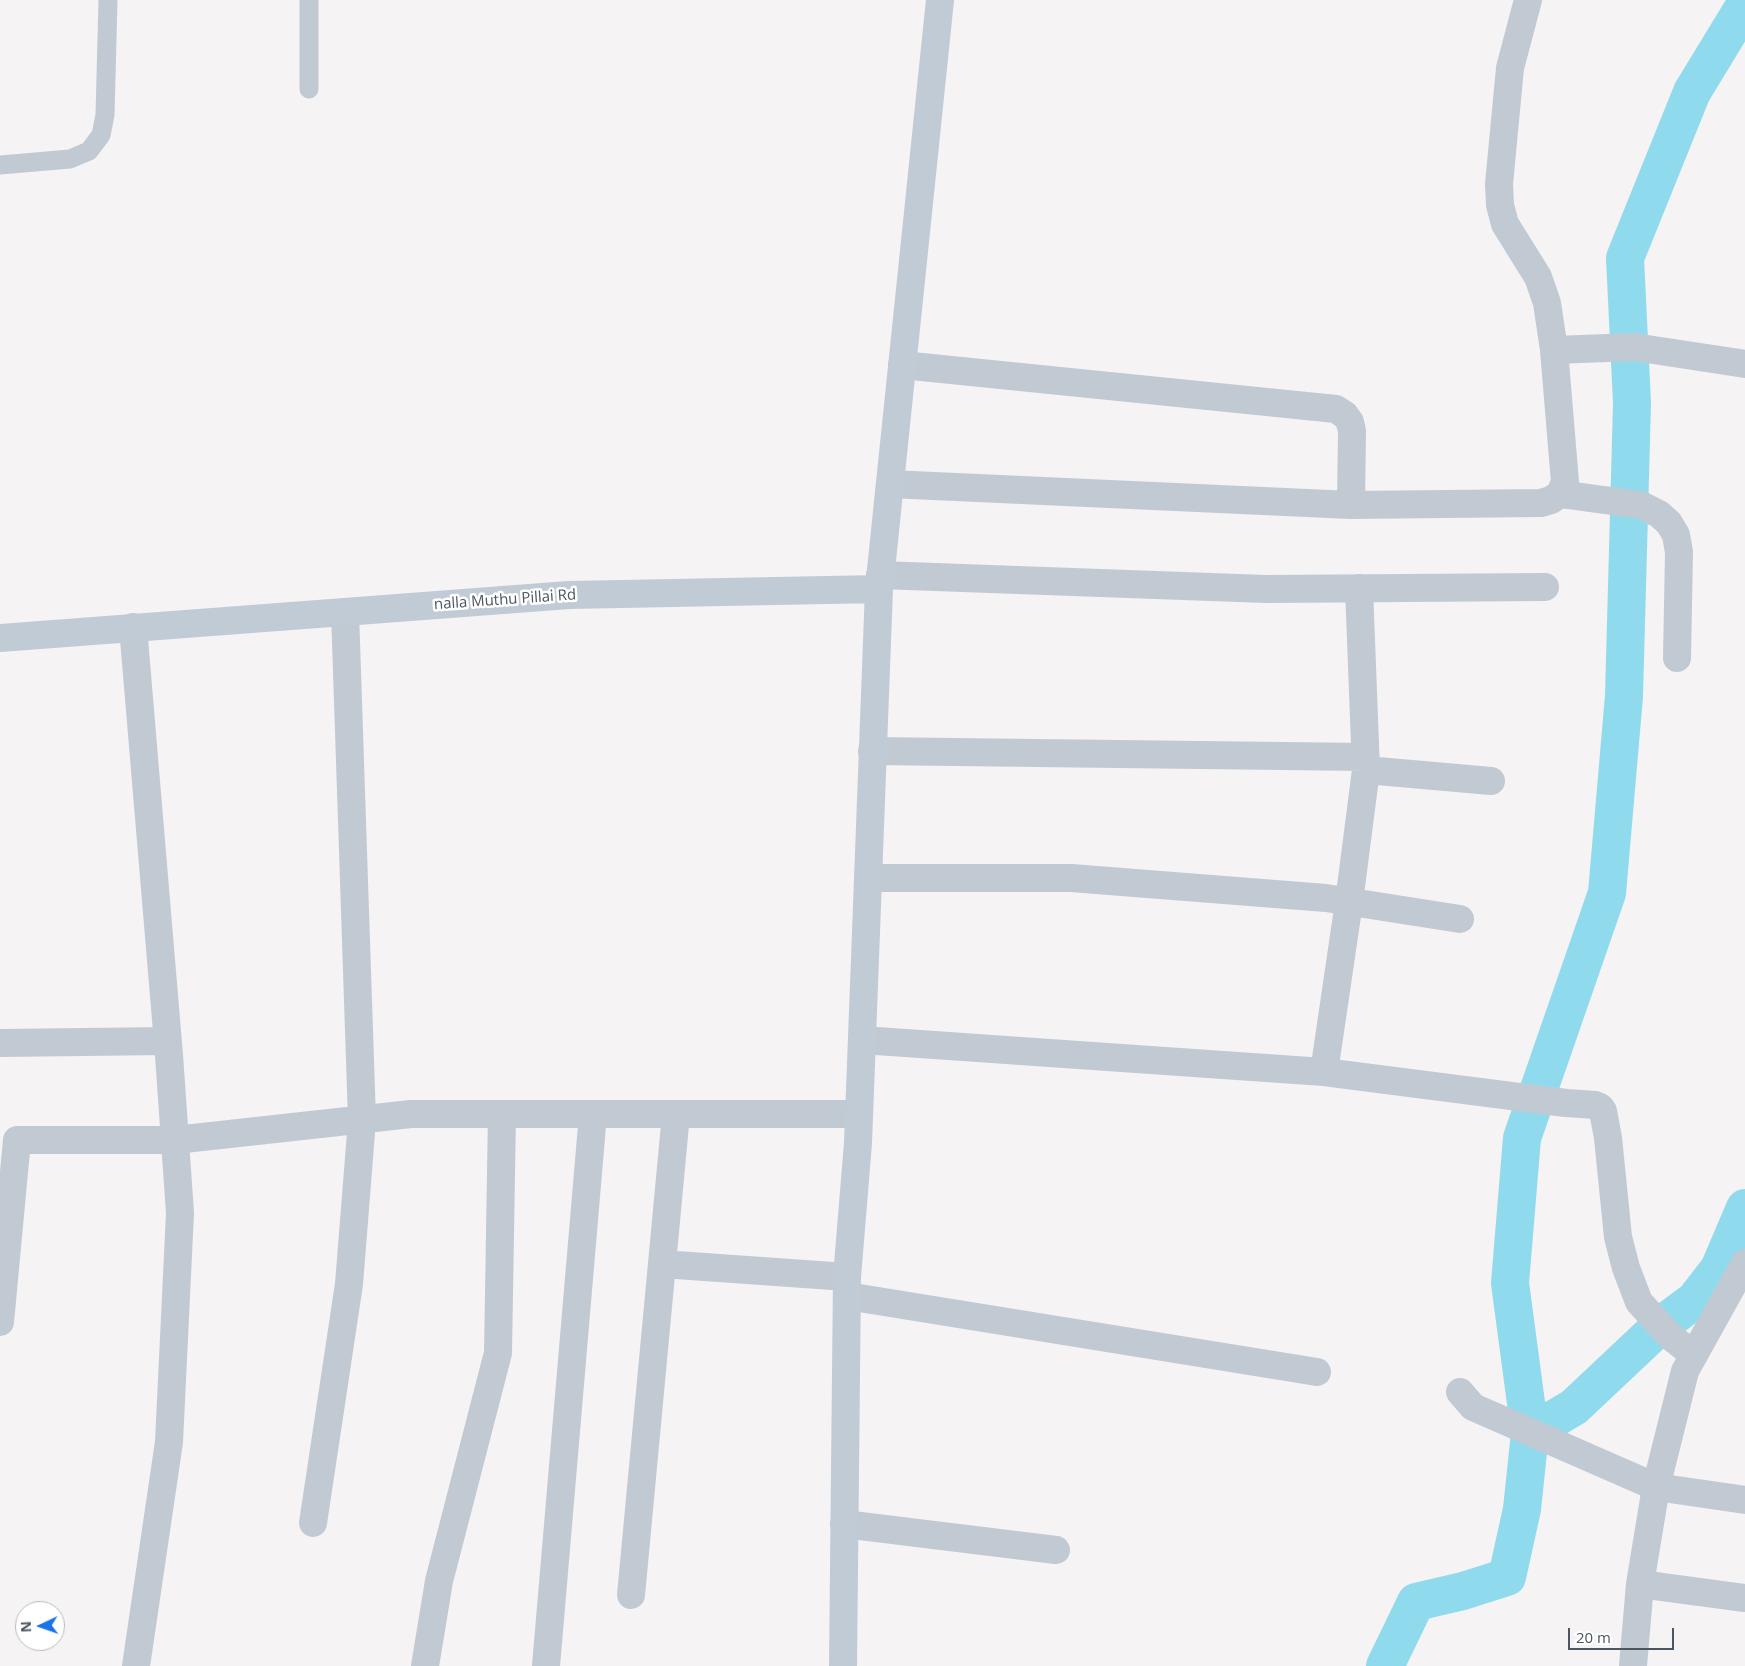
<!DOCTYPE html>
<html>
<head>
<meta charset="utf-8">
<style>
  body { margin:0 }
  #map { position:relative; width:1745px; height:1666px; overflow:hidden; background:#f5f3f3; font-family:"Open Sans",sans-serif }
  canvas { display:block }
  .north { position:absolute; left:15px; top:1601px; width:50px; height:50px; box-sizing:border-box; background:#fff; border:1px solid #b7bbc0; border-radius:50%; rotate:267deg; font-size:14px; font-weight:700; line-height:20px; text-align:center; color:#4a5661 }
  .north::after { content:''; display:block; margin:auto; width:18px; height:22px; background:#1a73e8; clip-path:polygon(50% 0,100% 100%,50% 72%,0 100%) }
  .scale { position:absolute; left:1568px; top:1628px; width:106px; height:22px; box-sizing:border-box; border:2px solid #4a5661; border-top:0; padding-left:6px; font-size:15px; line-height:18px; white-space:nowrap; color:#4a5661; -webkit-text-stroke:4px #fff; paint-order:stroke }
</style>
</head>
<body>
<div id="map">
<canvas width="1745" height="1666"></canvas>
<div class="north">N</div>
<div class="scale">20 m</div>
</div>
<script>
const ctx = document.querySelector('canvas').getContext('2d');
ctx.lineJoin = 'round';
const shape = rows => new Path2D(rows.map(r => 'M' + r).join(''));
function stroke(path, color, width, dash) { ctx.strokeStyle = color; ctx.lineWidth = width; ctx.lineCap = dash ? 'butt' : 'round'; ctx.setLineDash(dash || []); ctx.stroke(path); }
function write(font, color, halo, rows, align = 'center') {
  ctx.font = font + ' "Open Sans",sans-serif'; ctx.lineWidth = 5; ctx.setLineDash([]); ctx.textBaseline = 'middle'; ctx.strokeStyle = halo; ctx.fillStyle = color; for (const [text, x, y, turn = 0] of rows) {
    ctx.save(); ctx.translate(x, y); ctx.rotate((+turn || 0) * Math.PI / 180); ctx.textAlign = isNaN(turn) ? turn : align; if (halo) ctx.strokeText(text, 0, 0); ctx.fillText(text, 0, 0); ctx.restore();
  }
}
stroke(shape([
  [1530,1433,1510,1283,1522,1138,1607,893,1624,696,1632,403,1625,258,1692,92,1745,5],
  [1385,1666,1416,1602,1463,1591,1507,1577,1522,1509,1530,1433,1574,1407,1660,1326,1695,1300,1719,1269,1745,1208]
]), '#90daee', 38);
stroke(shape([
  [309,0,309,89],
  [0,165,70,159,89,151,101,135,105,115,108,0]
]), '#c1cad2', 19);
stroke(shape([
  [1554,350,1634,347,1745,364],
  [902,365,1336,409,1345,415,1350,422,1352,431,1351,505],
  [890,484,1351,505,1541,503,1551,500,1560,494,1565,482,1554,350,1547,303,1538,277,1505,224,1500,205,1499,184,1510,68,1528,0],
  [1560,494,1641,505,1659,514,1669,523,1676,535,1679,552,1677,658],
  [880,575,1266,589,1545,587],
  [133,627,169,1055,180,1213,169,1442,136,1666],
  [872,751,1365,757],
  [1366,770,1491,781],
  [868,878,1071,878,1326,898,1460,919],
  [862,1040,1324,1072,1349,902,1366,770,1359,588],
  [0,1043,167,1041],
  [1324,1072,1566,1103,1595,1105,1600,1107,1603,1111,1608,1138,1618,1237,1626,1268,1639,1302,1671,1337,1694,1355],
  [662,1264,847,1277],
  [847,1296,1317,1372],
  [0,1322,17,1140,175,1140,411,1114,859,1114],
  [1460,1392,1473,1407,1656,1487,1685,1371,1745,1263],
  [313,1523,349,1284,362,1120,345,612],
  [844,1524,1056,1550],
  [1640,1584,1745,1598],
  [631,1595,676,1114],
  [425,1666,439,1581,498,1353,502,1114],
  [546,1666,593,1114],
  [1633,1666,1640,1584,1656,1487,1745,1500]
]), '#c1cad2', 28);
stroke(shape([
  [0,638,569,595,879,589],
  [843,1666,847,1277,858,1143,879,589,940,0]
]), '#c1cbd6', 28);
write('15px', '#4a5661', '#fff', [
  ["nalla Muthu Pillai Rd",505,600,-4]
]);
</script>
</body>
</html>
